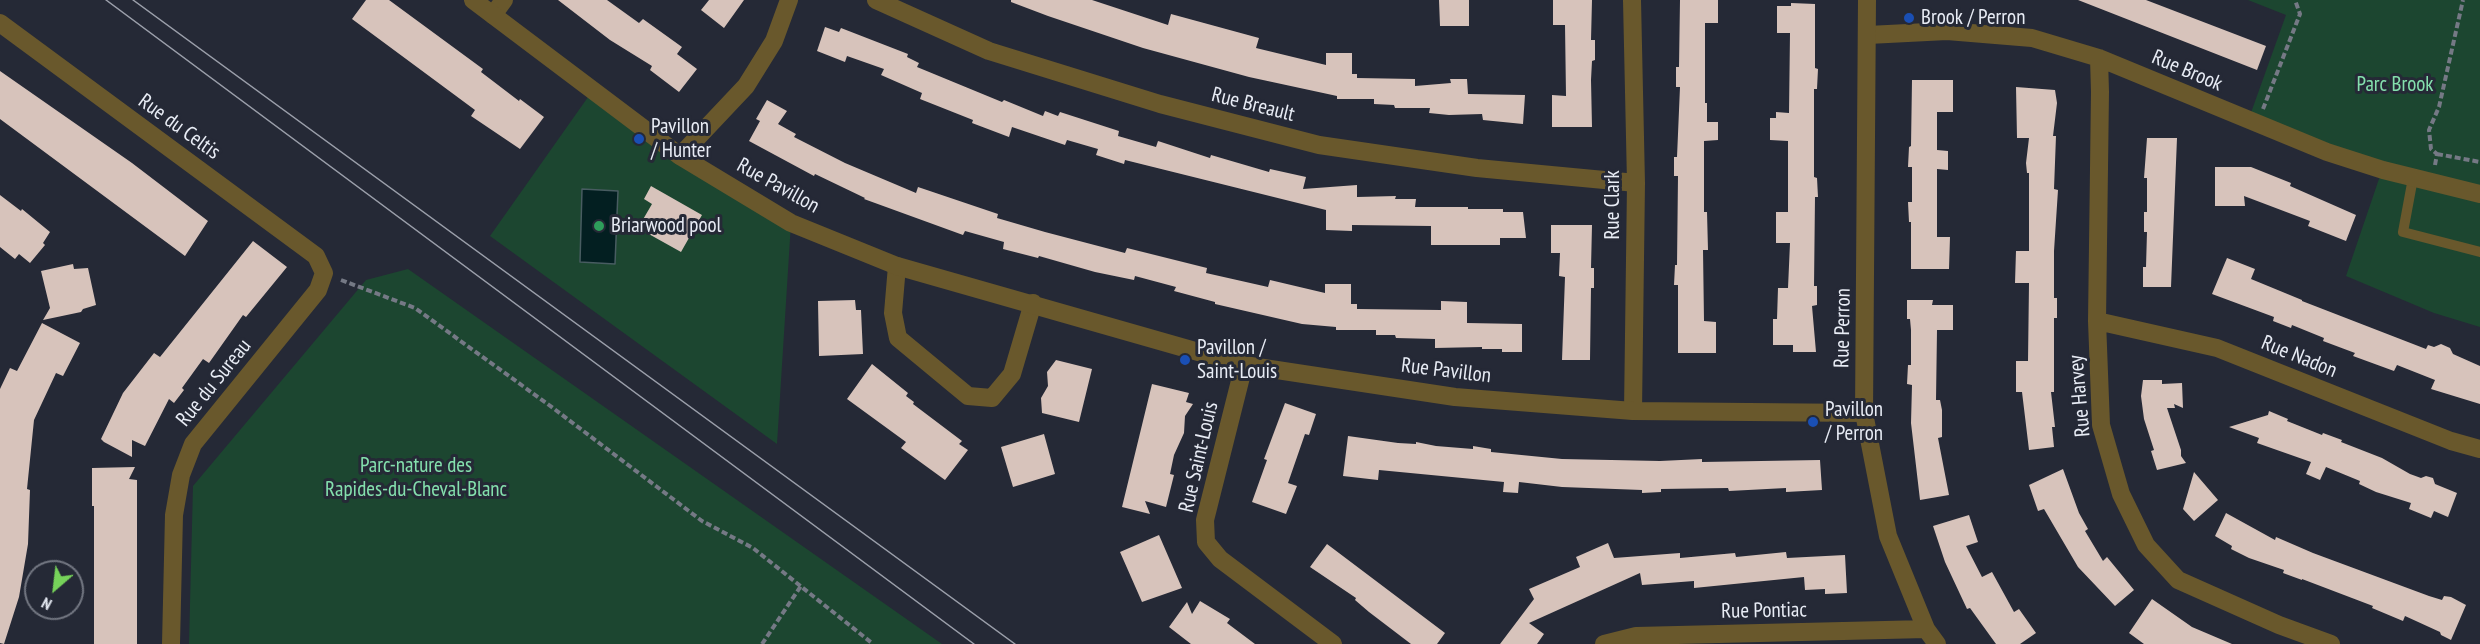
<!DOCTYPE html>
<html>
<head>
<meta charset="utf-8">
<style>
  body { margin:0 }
  #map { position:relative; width:2480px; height:644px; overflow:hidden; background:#252936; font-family:"PT Sans Narrow",sans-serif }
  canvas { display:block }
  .north { position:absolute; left:24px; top:560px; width:60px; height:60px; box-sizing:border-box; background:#252936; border:2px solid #737782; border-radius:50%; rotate:208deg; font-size:16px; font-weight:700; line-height:24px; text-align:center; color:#e8ecf5 }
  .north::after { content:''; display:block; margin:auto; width:21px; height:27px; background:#76d25a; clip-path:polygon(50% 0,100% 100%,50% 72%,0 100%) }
</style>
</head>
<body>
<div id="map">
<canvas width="2480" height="644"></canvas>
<div class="north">N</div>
</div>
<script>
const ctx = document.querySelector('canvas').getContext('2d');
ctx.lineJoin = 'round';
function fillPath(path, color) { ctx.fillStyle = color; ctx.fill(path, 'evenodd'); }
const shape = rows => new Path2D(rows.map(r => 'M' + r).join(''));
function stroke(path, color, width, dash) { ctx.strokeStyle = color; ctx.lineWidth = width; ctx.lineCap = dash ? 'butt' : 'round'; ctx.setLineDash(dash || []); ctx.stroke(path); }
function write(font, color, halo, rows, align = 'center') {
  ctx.font = font + ' "PT Sans Narrow",sans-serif'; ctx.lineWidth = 6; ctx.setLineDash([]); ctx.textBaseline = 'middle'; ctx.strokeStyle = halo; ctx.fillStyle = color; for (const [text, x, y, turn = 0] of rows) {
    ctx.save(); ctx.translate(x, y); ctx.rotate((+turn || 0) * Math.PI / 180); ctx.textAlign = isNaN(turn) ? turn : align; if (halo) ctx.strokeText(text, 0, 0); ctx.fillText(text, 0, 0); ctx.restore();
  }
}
fillPath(shape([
  [2248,0,2480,0,2480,327,2434,313,2346,276,2382,170,2248,121,2286,15],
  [593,90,791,223,777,444,490,236],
  [408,269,942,644,189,644,193,486,366,280]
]), '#1c4630');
const water = shape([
  [582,189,618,191,615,264,580,262,582,189]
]);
fillPath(water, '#031f21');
stroke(water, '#485c61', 1.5);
fillPath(shape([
  [366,0,389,0,483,69,481,72,519,101,520,99,544,117,520,149,471,116,475,110,352,19],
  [558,0,607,0,639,23,643,19,682,47,677,54,697,69,679,92,650,70,652,66,610,40],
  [709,0,744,0,724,28,701,10],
  [1011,0,1092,0,1168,25,1171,14,1259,38,1256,48,1326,65,1326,53,1352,53,1352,74,1357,74,1357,78,1415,79,1415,86,1451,83,1450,79,1467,79,1468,94,1525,95,1523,124,1483,120,1482,114,1449,115,1429,113,1430,108,1395,108,1394,105,1374,104,1374,99,1337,99,1337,96,1249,77,1143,48,1048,16,1011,2],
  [1439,0,1469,0,1469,26,1440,26],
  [1553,0,1592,0,1591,40,1595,40,1595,60,1592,61,1591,80,1592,127,1552,127,1552,95,1566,96,1565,25,1553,25],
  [1680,0,1718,0,1718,23,1705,23,1705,103,1707,103,1707,122,1718,122,1718,140,1704,141,1704,212,1707,212,1708,250,1703,250,1704,321,1716,322,1716,353,1678,353,1678,285,1674,285,1675,265,1677,265,1678,176,1674,176,1674,157,1677,157,1680,87,1676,87,1676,67,1679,67],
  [2078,0,2146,0,2266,46,2257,70],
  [1791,3,1815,4,1815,68,1818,69,1817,89,1814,89,1814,177,1817,178,1818,197,1815,197,1814,286,1817,286,1817,305,1812,306,1816,352,1793,352,1793,345,1773,345,1773,319,1777,319,1778,288,1788,288,1790,243,1776,243,1776,212,1788,212,1788,141,1770,140,1770,118,1776,118,1776,112,1789,113,1790,33,1777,33,1777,6,1791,6],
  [825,27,839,32,841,28,908,54,907,57,919,63,917,67,1002,102,1004,100,1043,116,1045,111,1058,116,1060,112,1119,131,1118,136,1156,147,1158,141,1210,158,1211,155,1269,172,1270,169,1306,177,1303,189,1357,185,1357,197,1396,196,1395,199,1416,199,1415,207,1468,207,1468,209,1503,209,1503,212,1523,212,1526,238,1500,238,1500,245,1431,245,1431,226,1352,225,1352,231,1326,230,1326,210,1125,160,1124,164,1096,155,1098,149,1067,140,1065,145,1012,127,1009,137,972,123,973,120,920,99,922,93,881,75,884,69,847,56,845,62,817,51],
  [0,71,132,163,208,221,185,256,0,119],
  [1912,80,1953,80,1953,112,1937,112,1937,150,1948,151,1948,170,1937,169,1937,237,1950,237,1949,269,1911,269,1911,222,1909,222,1908,202,1912,202,1912,167,1908,167,1909,147,1911,146],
  [2016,87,2055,90,2057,103,2053,136,2056,136,2054,189,2058,190,2054,251,2054,298,2057,298,2057,318,2054,318,2054,392,2051,392,2055,427,2052,427,2054,447,2029,450,2022,392,2016,392,2016,361,2028,361,2029,283,2015,283,2016,251,2029,251,2029,173,2027,173,2026,163,2029,138,2017,138],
  [767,100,787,111,778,124,796,134,794,137,845,163,916,193,918,187,998,214,997,218,1045,232,1125,253,1127,248,1207,268,1206,273,1268,287,1270,280,1325,293,1325,284,1351,284,1351,304,1357,304,1357,309,1441,310,1441,301,1467,302,1467,323,1522,324,1522,352,1502,352,1502,349,1482,349,1482,347,1435,348,1435,339,1396,338,1395,335,1376,335,1376,330,1336,330,1336,327,1302,324,1215,304,1215,302,1174,291,1176,287,1135,276,1134,280,1095,272,1039,256,1038,258,1003,249,1004,242,965,231,963,235,864,199,865,198,815,174,814,176,749,141,760,121,756,119],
  [2147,138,2177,138,2171,287,2143,287,2143,267,2146,267,2147,232,2144,232,2144,212,2147,212,2147,178,2144,178],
  [2215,167,2251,167,2291,183,2290,186,2356,215,2346,241,2308,226,2310,221,2244,196,2245,206,2215,206],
  [651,186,702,215,681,252,638,228,652,204,644,199],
  [0,195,21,211,22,209,50,232,43,243,45,245,30,263,19,254,15,259,0,247],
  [1551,225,1592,225,1591,268,1594,268,1594,288,1591,288,1590,360,1562,360,1565,277,1559,276,1560,253,1551,253],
  [253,241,287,267,246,317,243,315,209,363,203,359,182,388,184,390,174,403,169,399,145,446,132,440,132,457,104,442,101,439,123,393,154,353,160,357],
  [2227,258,2255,269,2251,279,2302,300,2302,301,2426,349,2428,345,2434,347,2441,344,2450,348,2453,354,2480,366,2480,404,2431,389,2435,380,2397,365,2394,371,2353,356,2355,353,2323,341,2324,338,2292,325,2291,328,2273,321,2274,317,2212,294],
  [73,264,74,269,88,268,96,305,83,309,81,312,43,320,50,308,41,271],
  [855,300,856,310,861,310,863,354,819,356,818,301],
  [1907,300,1933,300,1932,305,1953,305,1953,330,1937,330,1936,400,1940,400,1942,410,1942,437,1938,438,1949,495,1920,500,1911,423,1912,385,1907,384,1908,365,1911,365,1911,330,1910,319,1907,319],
  [42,323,80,343,63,376,56,373,34,420,27,489,30,490,28,544,19,597,4,644,0,643,0,389,10,368,17,371],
  [1056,360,1092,369,1079,422,1042,413,1041,398,1048,386,1047,372],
  [872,364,908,393,906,396,914,402,913,404,962,441,959,444,968,450,945,480,901,448,906,442,847,399],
  [2143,380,2162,380,2162,384,2182,383,2183,408,2174,404,2175,408,2167,408,2181,450,2181,456,2186,463,2157,470,2151,451,2154,450,2144,419,2141,396],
  [1152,384,1189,393,1186,402,1193,404,1185,416,1184,433,1174,455,1170,474,1174,475,1166,507,1145,501,1150,514,1122,507],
  [1285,403,1316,414,1309,435,1305,434,1288,483,1297,486,1286,514,1252,502,1267,460,1264,459],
  [2269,411,2288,419,2287,421,2322,435,2323,433,2342,440,2341,442,2382,458,2410,474,2421,478,2426,476,2433,478,2435,484,2457,493,2448,517,2434,511,2431,518,2409,509,2411,503,2376,492,2359,484,2360,481,2326,467,2320,480,2306,474,2311,462,2257,443,2259,438,2229,427,2268,415],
  [1044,434,1055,474,1013,487,1001,447],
  [1348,436,1398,443,1416,444,1416,442,1436,446,1473,449,1473,446,1491,449,1491,452,1562,459,1660,461,1702,459,1702,462,1820,460,1822,490,1786,492,1786,488,1729,491,1728,488,1661,489,1661,492,1642,493,1642,490,1562,487,1519,482,1518,493,1503,492,1504,482,1379,470,1378,480,1343,476],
  [135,467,129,479,137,480,137,644,94,644,94,506,92,506,92,468],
  [2063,469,2079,513,2088,529,2085,531,2103,561,2107,557,2134,590,2115,606,2078,567,2044,509,2038,511,2029,485],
  [2194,472,2218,500,2194,521,2183,509],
  [2226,513,2275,540,2276,537,2313,553,2429,596,2442,600,2444,596,2451,597,2466,605,2451,640,2441,635,2440,632,2405,616,2403,621,2372,608,2373,606,2302,579,2302,580,2283,573,2284,570,2249,558,2231,549,2232,546,2215,536],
  [1969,515,1978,542,1966,546,1982,577,1992,572,2014,612,2019,609,2036,633,2020,644,1996,644,1970,608,1967,609,1945,562,1933,526],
  [1159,535,1182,588,1142,602,1120,552],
  [1608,543,1614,558,1680,553,1680,558,1735,553,1736,557,1786,552,1787,558,1845,555,1847,593,1825,594,1825,589,1805,590,1804,577,1694,588,1694,581,1642,585,1640,573,1529,623,1544,634,1537,644,1500,644,1534,599,1529,589,1580,567,1576,557],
  [1327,544,1445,633,1437,644,1411,644,1369,612,1355,600,1356,598,1310,567],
  [2152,599,2192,627,2232,644,2144,644,2129,633],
  [1200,601,1230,619,1227,623,1255,644,1191,644,1169,627,1187,602,1192,614]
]), '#d7c3bb');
stroke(shape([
  [2263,109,2300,14,2295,0],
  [2437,154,2480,162],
  [2435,165,2437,154,2431,149,2429,130,2439,107,2463,0],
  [341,280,415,308,549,405,702,521,753,548,873,644],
  [762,644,801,586]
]), '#757985', 4, [6, 3]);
stroke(shape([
  [2413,178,2403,232,2480,252]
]), '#69582c', 10);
stroke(shape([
  [876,0,989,51,1160,104,1319,145,1477,168,1636,183],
  [1632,0,1636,183,1633,411],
  [493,15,504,0],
  [0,23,316,256,324,273,318,290,193,444,181,475,174,515,171,644],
  [1868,35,1947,31,2032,38,2099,58,2327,152,2383,170,2480,194],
  [2099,58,2100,92,2097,321,2101,425,2121,494,2146,545,2178,580,2279,625,2331,644],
  [680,156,746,86,774,41,789,0],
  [897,266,893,313,898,338,968,396,992,398,1012,374,1033,303],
  [2097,321,2217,348,2451,441,2480,449],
  [1244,365,1205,520,1206,542,1220,559,1333,644],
  [1864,413,1888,536,1926,629,1937,644],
  [1604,644,1636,636,1926,629]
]), '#69582c', 18);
stroke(shape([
  [473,0,680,156,791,223,897,266,1244,365,1455,397,1633,411,1864,413,1867,0]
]), '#69582c', 18);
stroke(shape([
  [106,0,974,644],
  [133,0,1015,644]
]), '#9b9faa', 1.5);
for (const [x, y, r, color] of [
  [1909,18,6,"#1a4fb4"],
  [639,139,6,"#1a4fb4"],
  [599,226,6,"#2e9e5b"],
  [1185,360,6,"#1a4fb4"],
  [1813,422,6,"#1a4fb4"]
]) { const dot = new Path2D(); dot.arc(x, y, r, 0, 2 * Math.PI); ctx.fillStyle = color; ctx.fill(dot); stroke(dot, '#252936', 2); }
write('21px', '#e8ecf5', '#252936', [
  ["Brook / Perron",1921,18],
  ["Pavillon",651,127],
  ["/ Hunter",651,151],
  ["Briarwood pool",611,226],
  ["Pavillon /",1197,348],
  ["Saint-Louis",1197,372],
  ["Pavillon",1825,410],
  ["/ Perron",1825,434]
], 'left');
write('21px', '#e8ecf5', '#252936', [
  ["Rue Brook",2187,71,23],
  ["Rue Breault",1253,105,14],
  ["Rue du Celtis",179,127,36],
  ["Rue Pavillon",778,186,29],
  ["Rue Clark",1613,205,-90],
  ["Rue Perron",1843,328,-89],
  ["Rue Nadon",2299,357,22],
  ["Rue Pavillon",1446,371,7],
  ["Rue du Sureau",214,383,-51],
  ["Rue Harvey",2080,396,-95],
  ["Rue Saint-Louis",1199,457,-77],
  ["Rue Pontiac",1764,611,-1]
]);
write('21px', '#84e0ad', '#252936', [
  ["Parc Brook",2395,85],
  ["Parc-nature des",416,466],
  ["Rapides-du-Cheval-Blanc",416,490]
]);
</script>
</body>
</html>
